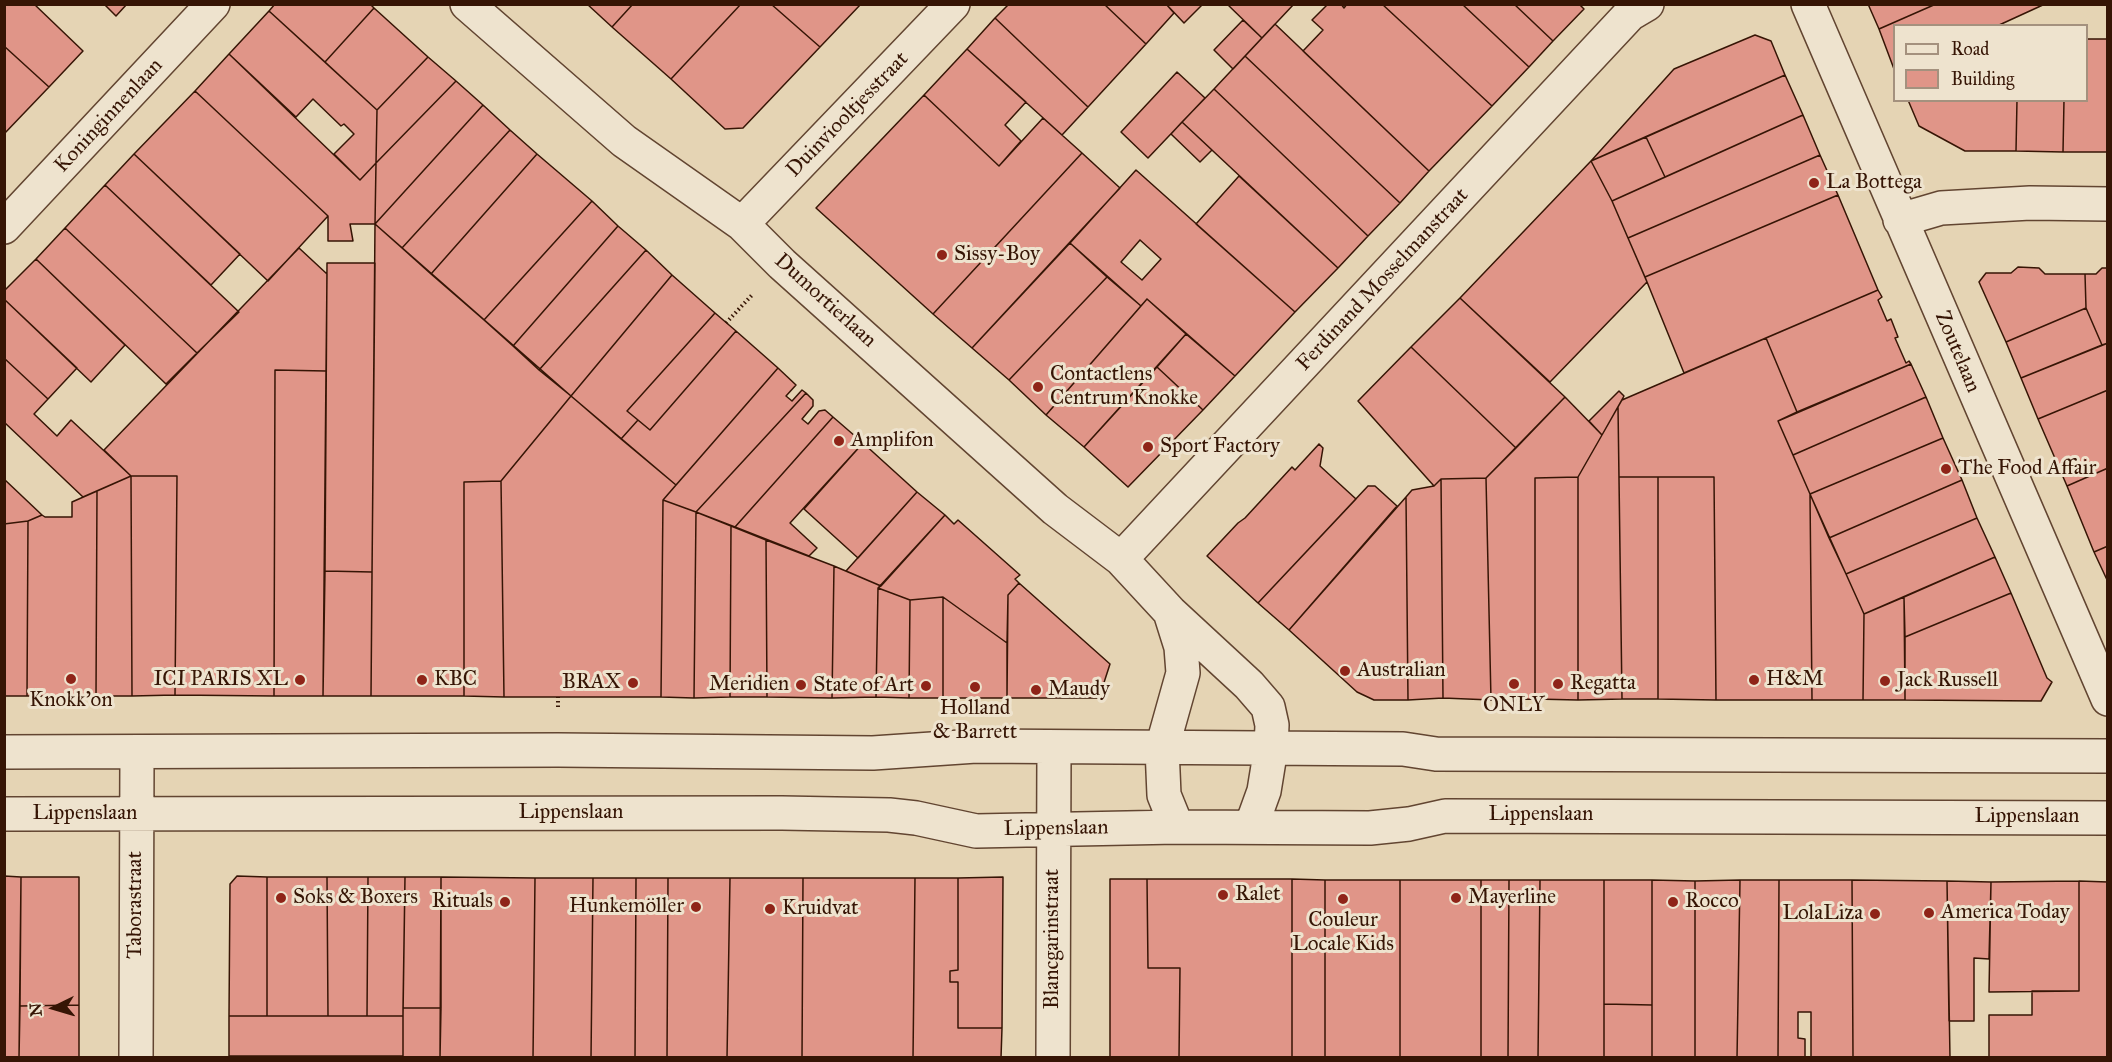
<!DOCTYPE html>
<html>
<head>
<meta charset="utf-8">
<style>
  body { margin:0 }
  #map { position:relative; width:2112px; height:1062px; overflow:hidden; background:#e5d4b4; font-family:"IM FELL Great Primer",serif }
  canvas { display:block }
  .frame { position:absolute; inset:0; border:6px solid #361505; pointer-events:none }
  .legend { position:absolute; left:1893px; top:24px; width:195px; height:78px; box-sizing:border-box; background:#eee3ce; border:2px solid #a4917e; margin:0; padding:8px 10px; list-style:none; font-size:18px; color:#361505 }
  .legend li { display:flex; align-items:center; gap:12px; height:30px }
  .legend b { width:30px; border:2px solid #a4917e }
  .north { position:absolute; left:24px; top:978px; width:60px; height:60px; -webkit-text-stroke:4px #eee3ce; paint-order:stroke; rotate:265deg; font-size:16px; font-weight:700; line-height:24px; text-align:center; color:#361505 }
  .north::after { content:''; display:block; margin:auto; width:21px; height:27px; background:#361505; clip-path:polygon(50% 0,100% 100%,50% 72%,0 100%) }
</style>
</head>
<body>
<div id="map">
<canvas width="2112" height="1062"></canvas>
<div class="frame"></div>
<ul class="legend">
<li><b style="height:8px;background:#eee3ce"></b>Road</li>
<li><b style="height:16px;background:#e09588"></b>Building</li>
</ul>
<div class="north">N</div>
</div>
<script>
const ctx = document.querySelector('canvas').getContext('2d');
ctx.lineJoin = 'round';
function fillPath(path, color) { ctx.fillStyle = color; ctx.fill(path, 'evenodd'); }
const shape = rows => new Path2D(rows.map(r => 'M' + r).join(''));
function stroke(path, color, width, dash) { ctx.strokeStyle = color; ctx.lineWidth = width; ctx.lineCap = dash ? 'butt' : 'round'; ctx.setLineDash(dash || []); ctx.stroke(path); }
function write(font, color, halo, rows, align = 'center') {
  ctx.font = font + ' "IM FELL Great Primer",serif'; ctx.lineWidth = 6; ctx.setLineDash([]); ctx.textBaseline = 'middle'; ctx.strokeStyle = halo; ctx.fillStyle = color; for (const [text, x, y, turn = 0] of rows) {
    ctx.save(); ctx.translate(x, y); ctx.rotate((+turn || 0) * Math.PI / 180); ctx.textAlign = isNaN(turn) ? turn : align; if (halo) ctx.strokeText(text, 0, 0); ctx.fillText(text, 0, 0); ctx.restore();
  }
}
const building = shape([
  [4,4,34,4,83,51,49,87,4,46,4,4],
  [104,4,127,4,116,16,104,4],
  [275,4,370,4,374,8,325,62,269,11,275,4],
  [587,4,633,4,612,27,587,4],
  [633,4,741,4,671,79,612,27,633,4],
  [741,4,771,4,820,47,743,128,725,129,671,79,741,4],
  [771,4,861,4,820,47,771,4],
  [1009,4,1104,4,1146,44,1088,107,995,18,1009,4],
  [1104,4,1166,4,1174,13,1146,44,1104,4],
  [1166,4,1203,4,1184,23,1166,4],
  [1227,4,1294,4,1262,38,1227,4],
  [1328,4,1341,4,1344,8,1347,4,1382,4,1492,106,1429,171,1303,51,1323,30,1312,20,1328,4],
  [1382,4,1462,4,1529,67,1492,106,1382,4],
  [1462,4,1514,4,1553,41,1529,67,1462,4],
  [1514,4,1579,4,1584,9,1553,41,1514,4],
  [1868,4,1936,4,1879,29,1868,4],
  [1936,4,2045,4,1997,26,1894,26,1894,69,1879,29,1936,4],
  [374,8,428,57,377,110,325,62,374,8],
  [269,11,377,110,376,163,360,180,334,154,354,134,344,124,341,126,313,99,296,117,229,54,269,11],
  [995,18,1088,107,1062,135,967,49,995,18],
  [1243,20,1262,38,1233,69,1214,50,1243,20],
  [1275,24,1429,171,1400,203,1245,56,1275,24],
  [1755,35,1771,41,1785,75,1591,161,1674,69,1755,35],
  [2086,39,2108,39,2108,152,2063,152,2064,100,2086,100,2086,39],
  [4,46,49,87,4,134,4,46],
  [967,49,1026,102,1005,125,1021,141,999,166,924,95,967,49],
  [229,54,360,180,376,163,375,224,350,224,353,241,328,241,328,216,195,91,229,54],
  [1245,56,1400,203,1368,236,1214,89,1245,56],
  [428,57,456,81,376,163,377,110,428,57],
  [1177,72,1205,98,1148,158,1121,132,1177,72],
  [1785,75,1803,115,1665,177,1646,137,1785,75],
  [456,81,483,105,375,224,376,163,456,81],
  [1214,89,1368,236,1338,268,1182,122,1214,89],
  [195,91,328,216,268,281,134,154,195,91],
  [924,95,999,166,1043,118,1082,153,933,314,816,208,924,95],
  [1908,100,2017,100,2016,151,1965,151,1919,126,1908,100],
  [2017,100,2064,100,2063,152,2016,151,2017,100],
  [483,105,510,130,402,248,375,224,483,105],
  [1803,115,1820,155,1628,238,1612,201,1803,115],
  [1182,122,1212,150,1200,162,1171,134,1182,122],
  [510,130,537,154,431,274,402,248,510,130],
  [1646,137,1665,177,1612,201,1591,161,1646,137],
  [1082,153,1120,188,972,348,933,314,1082,153],
  [134,154,240,254,211,285,105,185,134,154],
  [537,154,592,201,484,320,431,274,537,154],
  [1820,155,1838,195,1645,277,1628,238,1820,155],
  [1591,161,1612,201,1647,282,1550,382,1460,298,1591,161],
  [1136,170,1295,312,1235,376,1147,299,1141,306,1070,243,1136,170],
  [1140,240,1161,259,1142,280,1121,262,1140,240],
  [1239,176,1338,268,1295,312,1196,224,1239,176],
  [105,185,239,312,197,353,65,228,105,185],
  [1838,195,1878,290,1684,373,1645,277,1838,195],
  [592,201,618,226,513,346,484,320,592,201],
  [375,224,571,396,501,481,464,482,464,696,371,696,375,224],
  [618,226,646,250,539,370,513,346,618,226],
  [65,228,197,353,166,384,36,259,65,228],
  [1070,243,1107,277,1009,380,972,348,1070,243],
  [299,248,327,274,326,371,275,370,274,696,175,695,177,476,131,476,104,450,299,248],
  [646,250,672,275,571,396,539,370,646,250],
  [36,259,125,345,91,382,4,299,4,291,36,259],
  [327,263,375,263,372,572,325,571,327,263],
  [2018,267,2039,268,2045,274,2085,274,2086,308,2006,342,1979,282,1986,273,2011,273,2018,267],
  [2102,268,2108,268,2108,343,2102,345,2086,308,2085,274,2096,274,2102,268],
  [672,275,715,313,627,411,638,420,621,439,571,396,672,275],
  [1107,277,1141,306,1046,415,1009,380,1107,277],
  [1878,290,1882,297,1878,300,1887,321,1891,319,1898,337,1895,338,1906,363,1909,361,1911,364,1797,412,1766,338,1878,290],
  [1460,298,1565,397,1516,448,1411,347,1460,298],
  [4,299,77,368,48,399,4,358,4,299],
  [1147,299,1186,334,1084,447,1046,415,1147,299],
  [2086,308,2102,345,2021,378,2006,342,2086,308],
  [715,313,736,331,650,430,627,411,715,313],
  [736,331,778,368,676,485,621,439,638,420,650,430,736,331],
  [1186,334,1235,376,1203,410,1157,367,1186,334],
  [1766,338,1797,412,1778,421,1810,494,1812,700,1716,700,1714,477,1619,477,1618,407,1622,400,1766,338],
  [2108,343,2108,390,2038,419,2021,378,2108,343],
  [1411,347,1516,448,1486,478,1441,479,1434,486,1358,401,1411,347],
  [4,358,48,399,34,414,57,436,71,420,131,476,83,497,4,422,4,358],
  [1911,364,1926,397,1793,455,1778,421,1911,364],
  [1157,367,1203,410,1128,487,1084,447,1157,367],
  [778,368,796,385,786,396,792,401,802,390,806,393,696,512,663,500,778,368],
  [275,370,326,371,323,696,274,696,275,370],
  [2108,390,2108,468,2067,486,2038,419,2108,390],
  [1619,391,1624,396,1602,435,1589,421,1619,391],
  [806,393,813,400,813,406,802,419,808,424,819,411,825,410,833,417,735,527,696,512,806,393],
  [571,396,676,485,663,500,661,697,504,697,501,481,571,396],
  [1565,397,1602,435,1578,477,1535,478,1535,699,1491,700,1486,478,1565,397],
  [1926,397,1943,438,1810,494,1793,455,1926,397],
  [1618,407,1622,699,1578,700,1578,477,1618,407],
  [833,417,863,443,790,523,817,548,809,556,735,527,833,417],
  [1943,438,1962,480,1829,538,1810,494,1943,438],
  [863,443,917,492,858,558,804,509,863,443],
  [1319,444,1323,448,1320,466,1356,499,1258,603,1207,556,1238,523,1245,518,1292,467,1295,470,1319,444],
  [2108,468,2108,546,2094,552,2067,486,2108,468],
  [131,476,132,696,96,696,97,491,131,476],
  [131,476,177,476,175,695,132,696,131,476],
  [1578,477,1578,700,1535,699,1535,478,1578,477],
  [1619,477,1658,477,1658,699,1622,699,1619,477],
  [1658,477,1714,477,1716,700,1658,699,1658,477],
  [1486,478,1491,700,1443,698,1441,479,1486,478],
  [4,479,42,515,28,521,4,524,4,479],
  [1441,479,1443,698,1408,700,1406,497,1412,490,1434,486,1441,479],
  [1962,480,1977,518,1846,574,1829,538,1962,480],
  [501,481,504,697,464,696,464,482,501,481],
  [1368,486,1375,486,1397,506,1289,630,1258,603,1368,486],
  [97,491,96,696,27,696,28,521,42,515,45,517,72,517,72,502,97,491],
  [917,492,945,515,881,586,846,571,917,492],
  [1810,494,1864,614,1863,700,1812,700,1810,494],
  [1406,497,1408,700,1374,700,1357,692,1289,630,1406,497],
  [663,500,696,512,694,698,661,697,663,500],
  [696,512,731,526,730,697,694,698,696,512],
  [945,515,954,524,958,520,1020,575,1015,579,1019,583,1008,595,1007,643,943,597,910,600,878,588,945,515],
  [1977,518,1995,557,1864,614,1846,574,1977,518],
  [28,521,27,696,4,696,4,524,28,521],
  [731,526,766,540,767,697,730,697,731,526],
  [766,540,834,566,832,698,767,697,766,540],
  [2108,546,2108,582,2094,552,2108,546],
  [1995,557,2011,593,1905,637,1904,597,1995,557],
  [834,566,881,586,878,588,876,697,832,698,834,566],
  [325,571,372,572,371,696,323,696,325,571],
  [1019,583,1110,664,1099,698,1007,698,1008,595,1019,583],
  [878,588,910,600,909,698,876,697,878,588],
  [2011,593,2047,678,2052,682,2041,701,1905,700,1905,637,2011,593],
  [943,597,1007,643,1007,698,943,698,943,597],
  [943,597,943,698,909,698,910,600,943,597],
  [1904,597,1905,700,1863,700,1864,614,1904,597],
  [4,876,21,877,19,1058,4,1058,4,876],
  [237,876,267,877,267,1016,229,1016,230,884,237,876],
  [21,877,79,877,79,1005,20,1006,21,877],
  [267,877,327,877,328,1016,267,1016,267,877],
  [327,877,368,877,367,1016,328,1016,327,877],
  [368,877,405,877,403,1016,367,1016,368,877],
  [405,877,441,877,441,1008,403,1008,405,877],
  [441,877,535,878,533,1058,440,1058,441,877],
  [1003,877,1002,1028,958,1028,958,982,950,982,950,971,958,970,958,878,1003,877],
  [535,878,593,878,591,1058,533,1058,535,878],
  [593,878,636,878,635,1058,591,1058,593,878],
  [636,878,668,878,667,1058,635,1058,636,878],
  [668,878,730,878,727,1058,667,1058,668,878],
  [730,878,803,878,802,1058,727,1058,730,878],
  [803,878,915,878,913,1058,802,1058,803,878],
  [915,878,958,878,958,970,950,971,950,982,958,982,958,1028,1002,1028,1001,1058,913,1058,915,878],
  [1110,879,1147,879,1148,968,1180,968,1179,1058,1110,1058,1110,879],
  [1147,879,1292,879,1292,1058,1179,1058,1180,968,1148,968,1147,879],
  [1292,879,1325,880,1325,1058,1292,1058,1292,879],
  [1325,880,1400,880,1400,1058,1325,1058,1325,880],
  [1400,880,1481,880,1481,1058,1400,1058,1400,880],
  [1481,880,1509,880,1508,1058,1481,1058,1481,880],
  [1509,880,1540,880,1538,1058,1508,1058,1509,880],
  [1540,880,1604,880,1604,1058,1538,1058,1540,880],
  [1604,880,1652,880,1652,1005,1604,1004,1604,880],
  [1652,880,1695,881,1695,1058,1652,1058,1652,880],
  [1740,880,1737,1058,1695,1058,1695,881,1740,880],
  [1740,880,1779,880,1778,1058,1737,1058,1740,880],
  [1779,880,1852,880,1853,1058,1811,1058,1811,1012,1798,1012,1798,1038,1805,1039,1805,1058,1778,1058,1779,880],
  [1852,880,1947,881,1950,1058,1853,1058,1852,880],
  [1947,881,1991,882,1989,959,1974,958,1974,1021,1949,1021,1947,881],
  [2079,881,2079,991,1989,992,1991,882,2079,881],
  [2079,881,2108,882,2108,1058,1989,1058,1989,1015,2032,1015,2032,991,2079,991,2079,881],
  [1604,1004,1652,1005,1652,1058,1604,1058,1604,1004],
  [79,1005,79,1058,19,1058,20,1006,79,1005],
  [403,1008,441,1008,440,1058,403,1058,403,1008],
  [229,1016,403,1016,403,1056,229,1056,229,1016],
  [229,1056,403,1056,229,1058,229,1056]
]);
fillPath(building, '#e09588');
stroke(building, '#361505', 1.5);
const minor = shape([
  [467,4,624,141,742,224,782,264,1055,509,1121,559,1170,612,1249,685,1268,707,1272,725,1271,748,1264,791,1251,827],
  [1808,4,2108,699],
  [1900,220,1941,208,2030,203,2108,204],
  [742,224,953,4],
  [4,227,213,4],
  [1121,559,1630,14,1647,4],
  [1170,612,1181,647,1183,673,1162,748,1164,795,1177,827],
  [4,752,558,750,873,753,976,746,1403,749,1436,754,2108,756],
  [4,814,782,813,889,815,916,818,976,831,1177,827,1370,828,1409,824,1445,816,2108,818],
  [136,1058,137,752],
  [1053,1058,1054,748]
]);
stroke(minor, '#624531', 36);
stroke(shape([
  [726,323,752,295],
  [558,707,558,697]
]), '#361505', 4, [1.5, 3]);
stroke(minor, '#eee3ce', 33);
for (const [x, y, r, color] of [
  [1814,183,6,"#8f2418"],
  [942,255,6,"#8f2418"],
  [1038,387,6,"#8f2418"],
  [839,441,6,"#8f2418"],
  [1148,447,6,"#8f2418"],
  [1946,469,6,"#8f2418"],
  [1345,671,6,"#8f2418"],
  [71,679,6,"#8f2418"],
  [300,680,6,"#8f2418"],
  [422,680,6,"#8f2418"],
  [1754,680,6,"#8f2418"],
  [1885,681,6,"#8f2418"],
  [633,683,6,"#8f2418"],
  [1514,684,6,"#8f2418"],
  [1558,684,6,"#8f2418"],
  [801,685,6,"#8f2418"],
  [926,686,6,"#8f2418"],
  [975,687,6,"#8f2418"],
  [1036,690,6,"#8f2418"],
  [1223,895,6,"#8f2418"],
  [281,898,6,"#8f2418"],
  [1456,898,6,"#8f2418"],
  [1343,899,6,"#8f2418"],
  [505,902,6,"#8f2418"],
  [1673,902,6,"#8f2418"],
  [696,907,6,"#8f2418"],
  [770,909,6,"#8f2418"],
  [1929,913,6,"#8f2418"],
  [1875,914,6,"#8f2418"]
]) { const dot = new Path2D(); dot.arc(x, y, r, 0, 2 * Math.PI); ctx.fillStyle = color; ctx.fill(dot); stroke(dot, '#eee3ce', 2); }
write('21px', '#361505', '#eee3ce', [
  ["Duinviooltjesstraat",848,115,-46],
  ["Koninginnenlaan",109,116,-47],
  ["Ferdinand Mosselmanstraat",1383,280,-47],
  ["Dumortierlaan",825,301,42],
  ["Zoutelaan",1957,352,67],
  ["Lippenslaan",571,813],
  ["Lippenslaan",85,814],
  ["Lippenslaan",1541,815],
  ["Lippenslaan",2027,817],
  ["Lippenslaan",1056,829,-1],
  ["Taborastraat",136,905,-90],
  ["Blancgarinstraat",1053,939,-90]
]);
write('21px', '#361505', '#eee3ce', [
  ["La Bottega",1826,183],
  ["Sissy-Boy",954,255],
  ["Contactlens",1050,375],
  ["Centrum Knokke",1050,399],
  ["Amplifon",851,441],
  ["Sport Factory",1160,447],
  ["The Food Affair",1958,469],
  ["Australian",1357,671],
  ["ICI PARIS XL",288,680,"right"],
  ["KBC",434,680],
  ["H&M",1766,680],
  ["Jack Russell",1897,681],
  ["BRAX",621,683,"right"],
  ["Regatta",1570,684],
  ["Meridien",789,685,"right"],
  ["State of Art",914,686,"right"],
  ["Maudy",1048,690],
  ["Knokk'on",71,701,"center"],
  ["ONLY",1514,706,"center"],
  ["Holland",975,709,"center"],
  ["& Barrett",975,733,"center"],
  ["Ralet",1235,895],
  ["Soks & Boxers",293,898],
  ["Mayerline",1468,898],
  ["Rituals",493,902,"right"],
  ["Rocco",1685,902],
  ["Hunkemöller",684,907,"right"],
  ["Kruidvat",782,909],
  ["America Today",1941,913],
  ["LolaLiza",1863,914,"right"],
  ["Couleur",1343,921,"center"],
  ["Locale Kids",1343,945,"center"]
], 'left');
</script>
</body>
</html>
